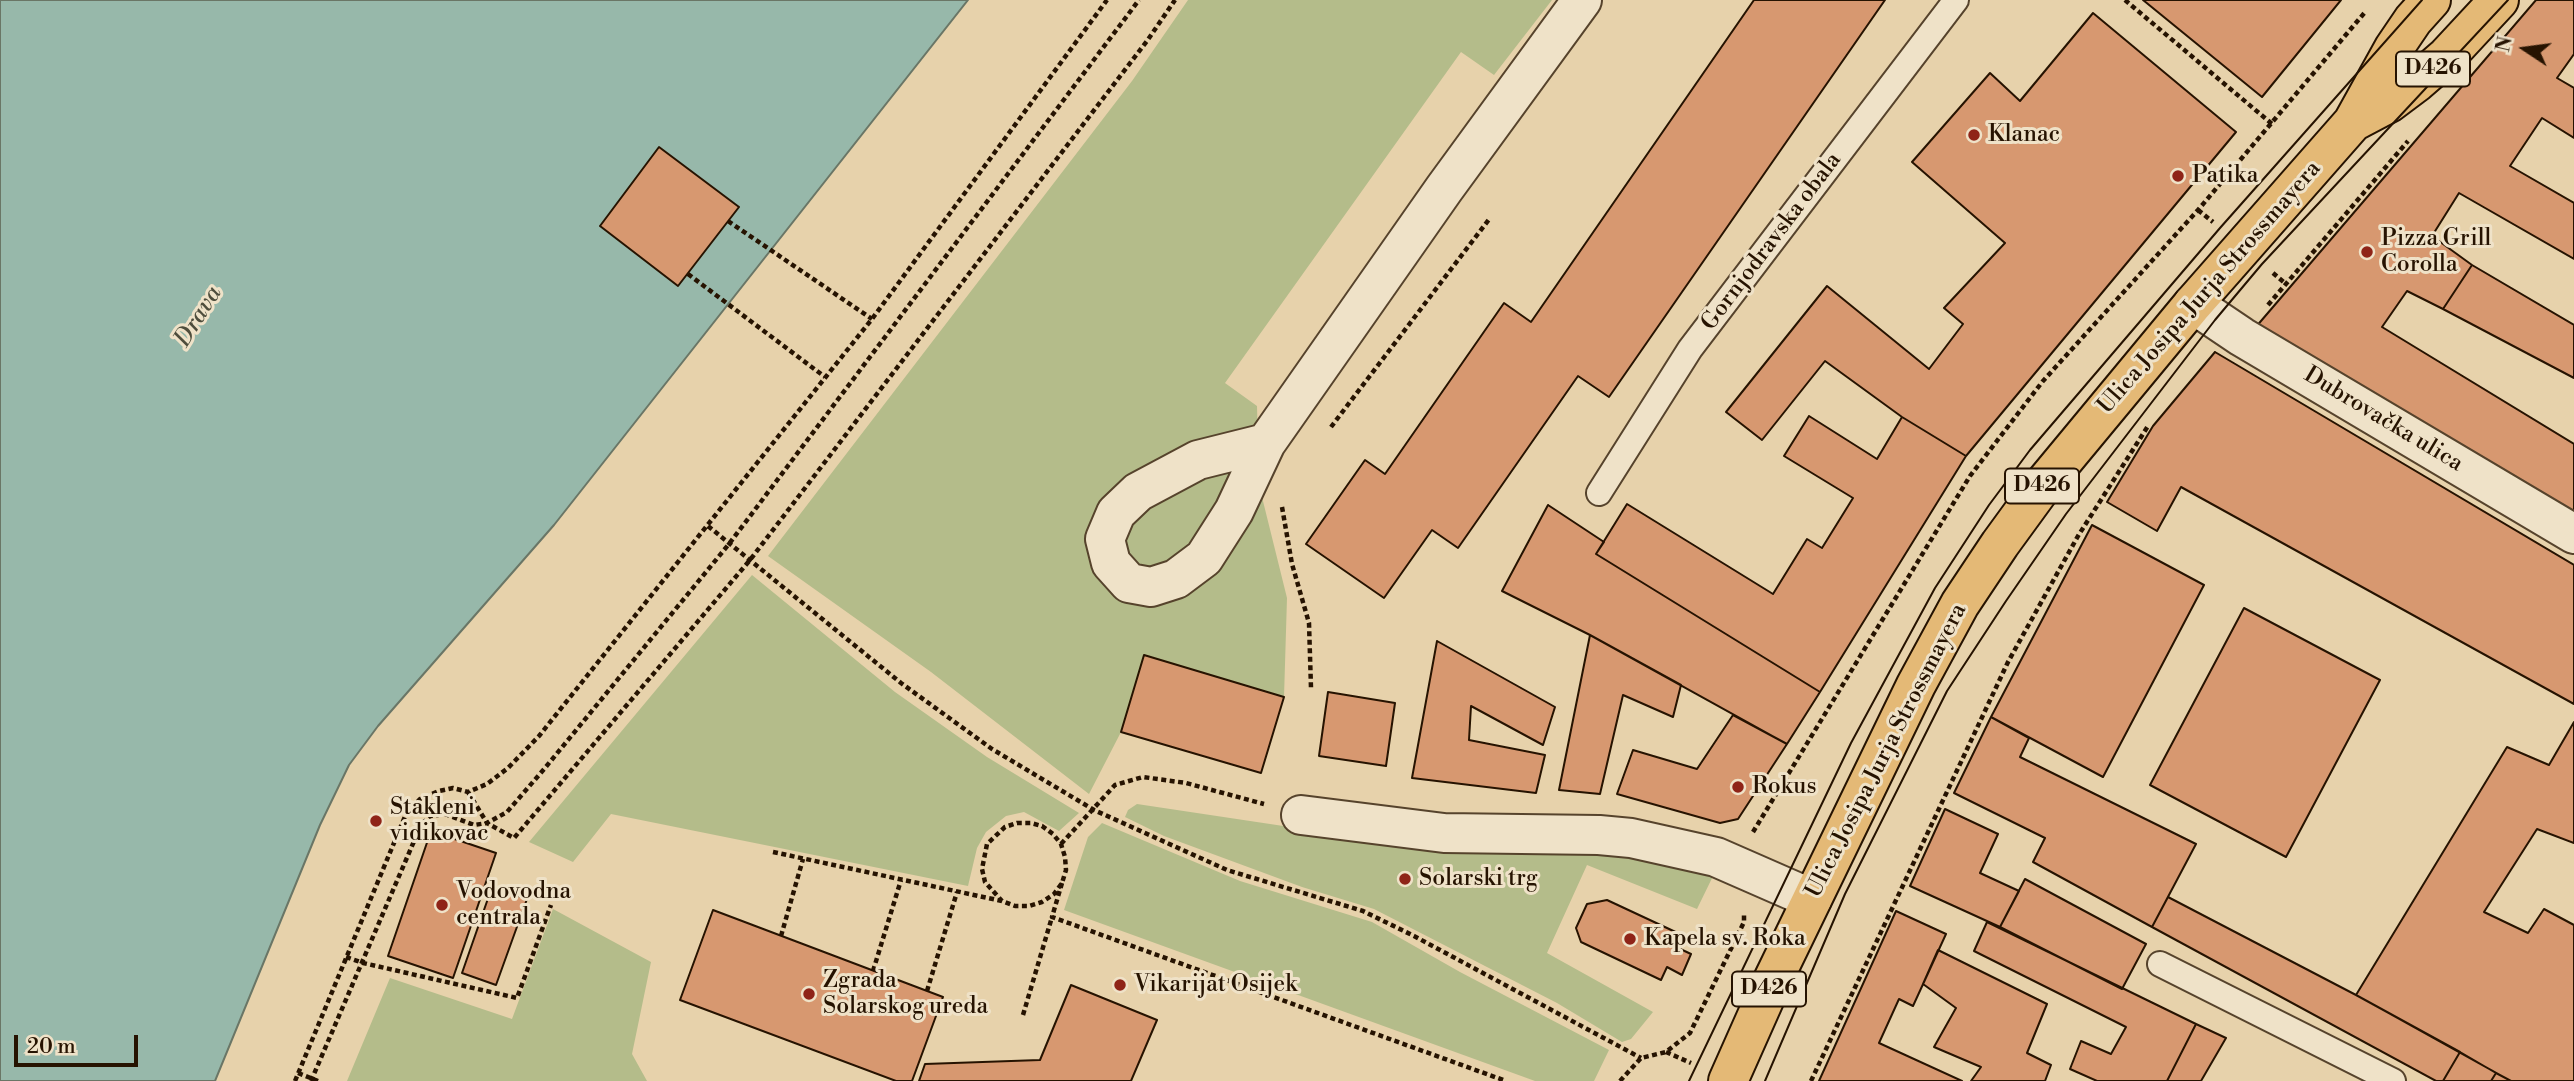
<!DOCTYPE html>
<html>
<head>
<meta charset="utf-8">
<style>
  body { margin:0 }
  #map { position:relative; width:2574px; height:1081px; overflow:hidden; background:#e7d2ab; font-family:"Libre Bodoni",serif }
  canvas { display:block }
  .north { position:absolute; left:2490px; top:14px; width:70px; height:70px; -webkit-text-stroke:5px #efe2c8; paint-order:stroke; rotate:283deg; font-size:19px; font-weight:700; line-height:28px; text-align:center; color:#261301 }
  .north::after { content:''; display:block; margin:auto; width:24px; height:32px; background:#261301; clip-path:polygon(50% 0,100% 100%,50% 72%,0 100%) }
  .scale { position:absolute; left:14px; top:1035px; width:124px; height:32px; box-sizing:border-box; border:4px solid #261301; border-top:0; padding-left:9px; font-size:21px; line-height:24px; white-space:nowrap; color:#261301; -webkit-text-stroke:5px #efe2c8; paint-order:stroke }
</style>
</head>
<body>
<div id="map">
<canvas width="2574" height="1081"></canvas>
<div class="north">N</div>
<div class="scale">20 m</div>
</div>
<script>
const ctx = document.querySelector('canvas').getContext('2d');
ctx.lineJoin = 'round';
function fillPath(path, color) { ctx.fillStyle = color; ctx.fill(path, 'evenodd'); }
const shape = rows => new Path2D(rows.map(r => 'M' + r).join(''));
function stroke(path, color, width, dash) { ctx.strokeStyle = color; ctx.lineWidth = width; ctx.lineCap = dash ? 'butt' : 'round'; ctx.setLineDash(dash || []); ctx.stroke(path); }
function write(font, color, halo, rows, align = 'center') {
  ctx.font = font + ' "Libre Bodoni",serif'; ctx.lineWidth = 6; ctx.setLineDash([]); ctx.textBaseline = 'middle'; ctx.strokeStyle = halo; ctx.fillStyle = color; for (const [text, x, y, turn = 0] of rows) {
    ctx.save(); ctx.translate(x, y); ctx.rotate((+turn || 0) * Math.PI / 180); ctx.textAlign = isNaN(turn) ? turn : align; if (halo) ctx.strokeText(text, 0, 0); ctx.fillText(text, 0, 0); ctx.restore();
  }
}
fillPath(shape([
  [1188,0,1552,0,1494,75,1461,52,1225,383,1257,406,1259,485,1287,598,1284,697,1144,656,1121,732,1089,794,931,672,768,556,1132,81],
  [752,575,895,692,987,757,1079,813,1059,831,1024,812,1006,816,986,832,977,848,968,886,611,814,573,862,529,842],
  [1137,804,1423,847,1531,845,1623,855,1715,872,1697,909,1587,865,1547,953,1653,1012,1631,1039,1622,1042,1557,1003,1374,909,1302,887,1164,836,1125,817,1128,810],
  [1102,823,1240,881,1372,922,1460,972,1609,1050,1594,1081,1535,1081,1064,910,1088,837],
  [553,909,651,962,632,1054,647,1081,347,1081,390,978,512,1019]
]), '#b4bc8a');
const water = shape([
  [0,0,968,0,554,525,378,726,349,765,320,825,215,1081,0,1081,0,0]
]);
fillPath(water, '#97b8aa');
stroke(water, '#6a7666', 2);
const building = shape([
  [1754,0,1885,0,1609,397,1578,376,1458,548,1432,530,1384,598,1306,544,1365,460,1385,474,1504,303,1531,322,1754,0],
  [2143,0,2341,0,2262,97,2143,0],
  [2536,0,2574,0,2574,54,2557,78,2574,88,2574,138,2542,118,2510,166,2574,203,2574,259,2459,193,2432,236,2472,265,2443,309,2407,291,2382,327,2574,444,2574,517,2255,328,2536,0],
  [2093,13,2236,132,1966,456,1902,417,1825,361,1762,440,1726,412,1827,286,1929,369,1963,324,1944,308,2005,243,1912,162,1990,73,2020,101,2093,13],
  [659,147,739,207,678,286,600,226,659,147],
  [2472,265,2574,325,2574,378,2443,309,2472,265],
  [2215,352,2574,565,2574,704,2181,487,2157,531,2107,502,2153,426,2215,352],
  [1809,416,1877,459,1902,417,1966,456,1820,692,1596,554,1627,504,1773,594,1807,539,1822,548,1853,498,1784,456,1809,416],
  [1548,505,1604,542,1596,554,1820,692,1787,744,1590,635,1502,591,1548,505],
  [2092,525,2204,585,2103,777,1991,717,2092,525],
  [2244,608,2380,680,2286,857,2150,785,2244,608],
  [1590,635,1681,685,1673,717,1623,695,1600,794,1559,790,1590,635],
  [1437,641,1555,707,1543,745,1471,706,1469,740,1545,755,1536,793,1412,778,1437,641],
  [1144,655,1284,697,1261,773,1121,732,1144,655],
  [1328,692,1395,703,1386,766,1319,756,1328,692],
  [1733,715,1787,744,1738,819,1720,823,1617,794,1633,750,1697,769,1733,715],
  [1991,717,2029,738,2020,757,2196,844,2152,927,2033,862,2045,838,1954,793,1991,717],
  [2574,722,2574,843,2537,829,2484,912,2528,933,2544,909,2574,925,2574,1081,2511,1081,2356,995,2507,747,2549,765,2574,722],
  [1945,809,1998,834,1980,873,2019,891,2000,927,1910,886,1945,809],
  [431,831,496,853,453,978,388,956,431,831],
  [2025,879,2146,944,2122,989,2000,927,2025,879],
  [492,887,527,899,496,985,462,973,492,887],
  [2168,897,2356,995,2460,1052,2443,1081,2436,1081,2152,927,2168,897],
  [1607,900,1682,935,1676,947,1691,954,1682,975,1667,967,1661,980,1581,942,1576,928,1587,904,1607,900],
  [713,910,943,997,912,1081,896,1081,680,1000,713,910],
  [1896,911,1946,934,1913,1006,1899,999,1879,1043,1962,1081,1819,1081,1896,911],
  [1987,922,2196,1024,2167,1081,2097,1081,2070,1069,2081,1041,2111,1054,2126,1027,1974,951,1987,922],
  [1938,950,2047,1004,2027,1053,2051,1065,2045,1081,1971,1081,1981,1067,1934,1047,1956,1008,1923,984,1938,950],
  [1071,985,1157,1020,1131,1081,919,1081,925,1064,1040,1060,1071,985],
  [2196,1024,2226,1038,2201,1081,2167,1081,2196,1024],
  [2460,1052,2496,1073,2491,1081,2443,1081,2460,1052],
  [2496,1073,2511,1081,2491,1081,2496,1073]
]);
fillPath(building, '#d79870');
stroke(building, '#261301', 2);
const lane = shape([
  [1599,493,1690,349,1956,0],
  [2160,964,2393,1081]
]);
const street = shape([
  [2193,304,2242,337,2574,534],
  [1266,443,1198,460,1138,492,1116,513,1105,539,1111,563,1129,583,1151,587,1176,579,1204,558,1234,511,1266,443,1444,189,1582,0],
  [1301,815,1444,833,1599,835,1631,838,1716,857,1812,899]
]);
const primary = shape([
  [2353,122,2389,103,2417,82,2447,56,2499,0],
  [1728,1081,1772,982,1916,685,1960,604,2000,544,2043,485,2193,304,2353,122,2394,48,2413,20,2431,0]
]);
stroke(lane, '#56432c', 28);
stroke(street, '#56432c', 42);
stroke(primary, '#261301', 42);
stroke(shape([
  [2125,0,2272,124],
  [2198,210,2213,222],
  [728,221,872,319],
  [2273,273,2286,284],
  [688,274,825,377],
  [2268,305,2408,141],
  [1331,427,1490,218],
  [1282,507,1292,564,1309,623,1311,688],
  [708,526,901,683,992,749,1094,810,1227,870,1363,911,1414,936,1641,1058],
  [468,792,487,823,514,838,750,560,1147,41,1175,0],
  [1753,832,1970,476,2043,381,2198,210,2366,11],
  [1061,844,1115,785,1143,777,1186,783,1264,804],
  [773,852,1002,901,1015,906,1029,906,1042,902,1054,894,1062,883,1066,870,1065,857,1061,844,1053,834,1042,826,1031,823,1017,823,1005,827,987,844,982,869,985,882,1002,901],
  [1062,883,1052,917,1506,1081],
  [781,936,803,859],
  [346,957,363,963,517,998,551,905],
  [873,971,901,880],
  [927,991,957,892],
  [1023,1015,1052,917],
  [1666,1052,1691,1063],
  [298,1073,318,1081],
  [295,1081,406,814,420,799,439,791,453,788,468,792,487,784,508,768,539,736,872,319,1107,0],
  [311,1081,421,825,430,816,445,814,474,825,487,823,507,812,545,768,729,544,1139,0],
  [1620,1081,1641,1058,1666,1052,1690,1033,1744,922,1744,914],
  [1811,1081,2008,662,2078,536,2148,426]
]), '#261301', 4.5, [5, 3.5]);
stroke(lane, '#efe2c8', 24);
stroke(street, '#efe2c8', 38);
stroke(primary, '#e4b976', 38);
stroke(shape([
  [1689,1081,1851,743,1935,588,1989,505,2030,450,2220,228,2422,0],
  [1765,1081,1845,894,1947,691,2006,601,2066,514,2215,320,2262,264,2508,0]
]), '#261301', 2);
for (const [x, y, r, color] of [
  [1974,135,7,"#8f2418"],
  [2178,176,7,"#8f2418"],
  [2367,252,7,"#8f2418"],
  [1738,787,7,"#8f2418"],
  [376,821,7,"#8f2418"],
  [1405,879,7,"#8f2418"],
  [442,905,7,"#8f2418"],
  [1630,939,7,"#8f2418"],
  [1120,985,7,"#8f2418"],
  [809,994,7,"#8f2418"]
]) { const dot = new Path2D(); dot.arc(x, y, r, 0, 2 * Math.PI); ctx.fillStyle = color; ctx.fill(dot); stroke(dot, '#efe2c8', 2.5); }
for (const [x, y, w] of [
  [2433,69,74],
  [2042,486,74],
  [1769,989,74]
]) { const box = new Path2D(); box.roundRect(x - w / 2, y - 17.5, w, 35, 5); ctx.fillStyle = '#efe2c8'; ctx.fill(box); stroke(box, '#261301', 2); }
write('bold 21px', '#261301', null, [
  ["D426",2433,69],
  ["D426",2042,486],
  ["D426",1769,989]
]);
write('23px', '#261301', '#efe2c8', [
  ["Klanac",1988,135],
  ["Patika",2192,176],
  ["Pizza Grill",2381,239],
  ["Corolla",2381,265],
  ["Rokus",1752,787],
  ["Stakleni",390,808],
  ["vidikovac",390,834],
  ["Solarski trg",1419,879],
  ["Vodovodna",456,892],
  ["centrala",456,918],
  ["Kapela sv. Roka",1644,939],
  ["Zgrada",823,981],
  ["Solarskog ureda",823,1007],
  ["Vikarijat Osijek",1134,985]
], 'left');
write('23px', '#261301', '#efe2c8', [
  ["Gornjodravska obala",1772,242,-53],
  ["Ulica Josipa Jurja Strossmayera",2210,288,-49],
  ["Dubrovačka ulica",2383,420,31],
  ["Ulica Josipa Jurja Strossmayera",1887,751,-63]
]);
write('italic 24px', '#4e4d3c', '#efe2c8', [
  ["Drava",199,317,-58]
]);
</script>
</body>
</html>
